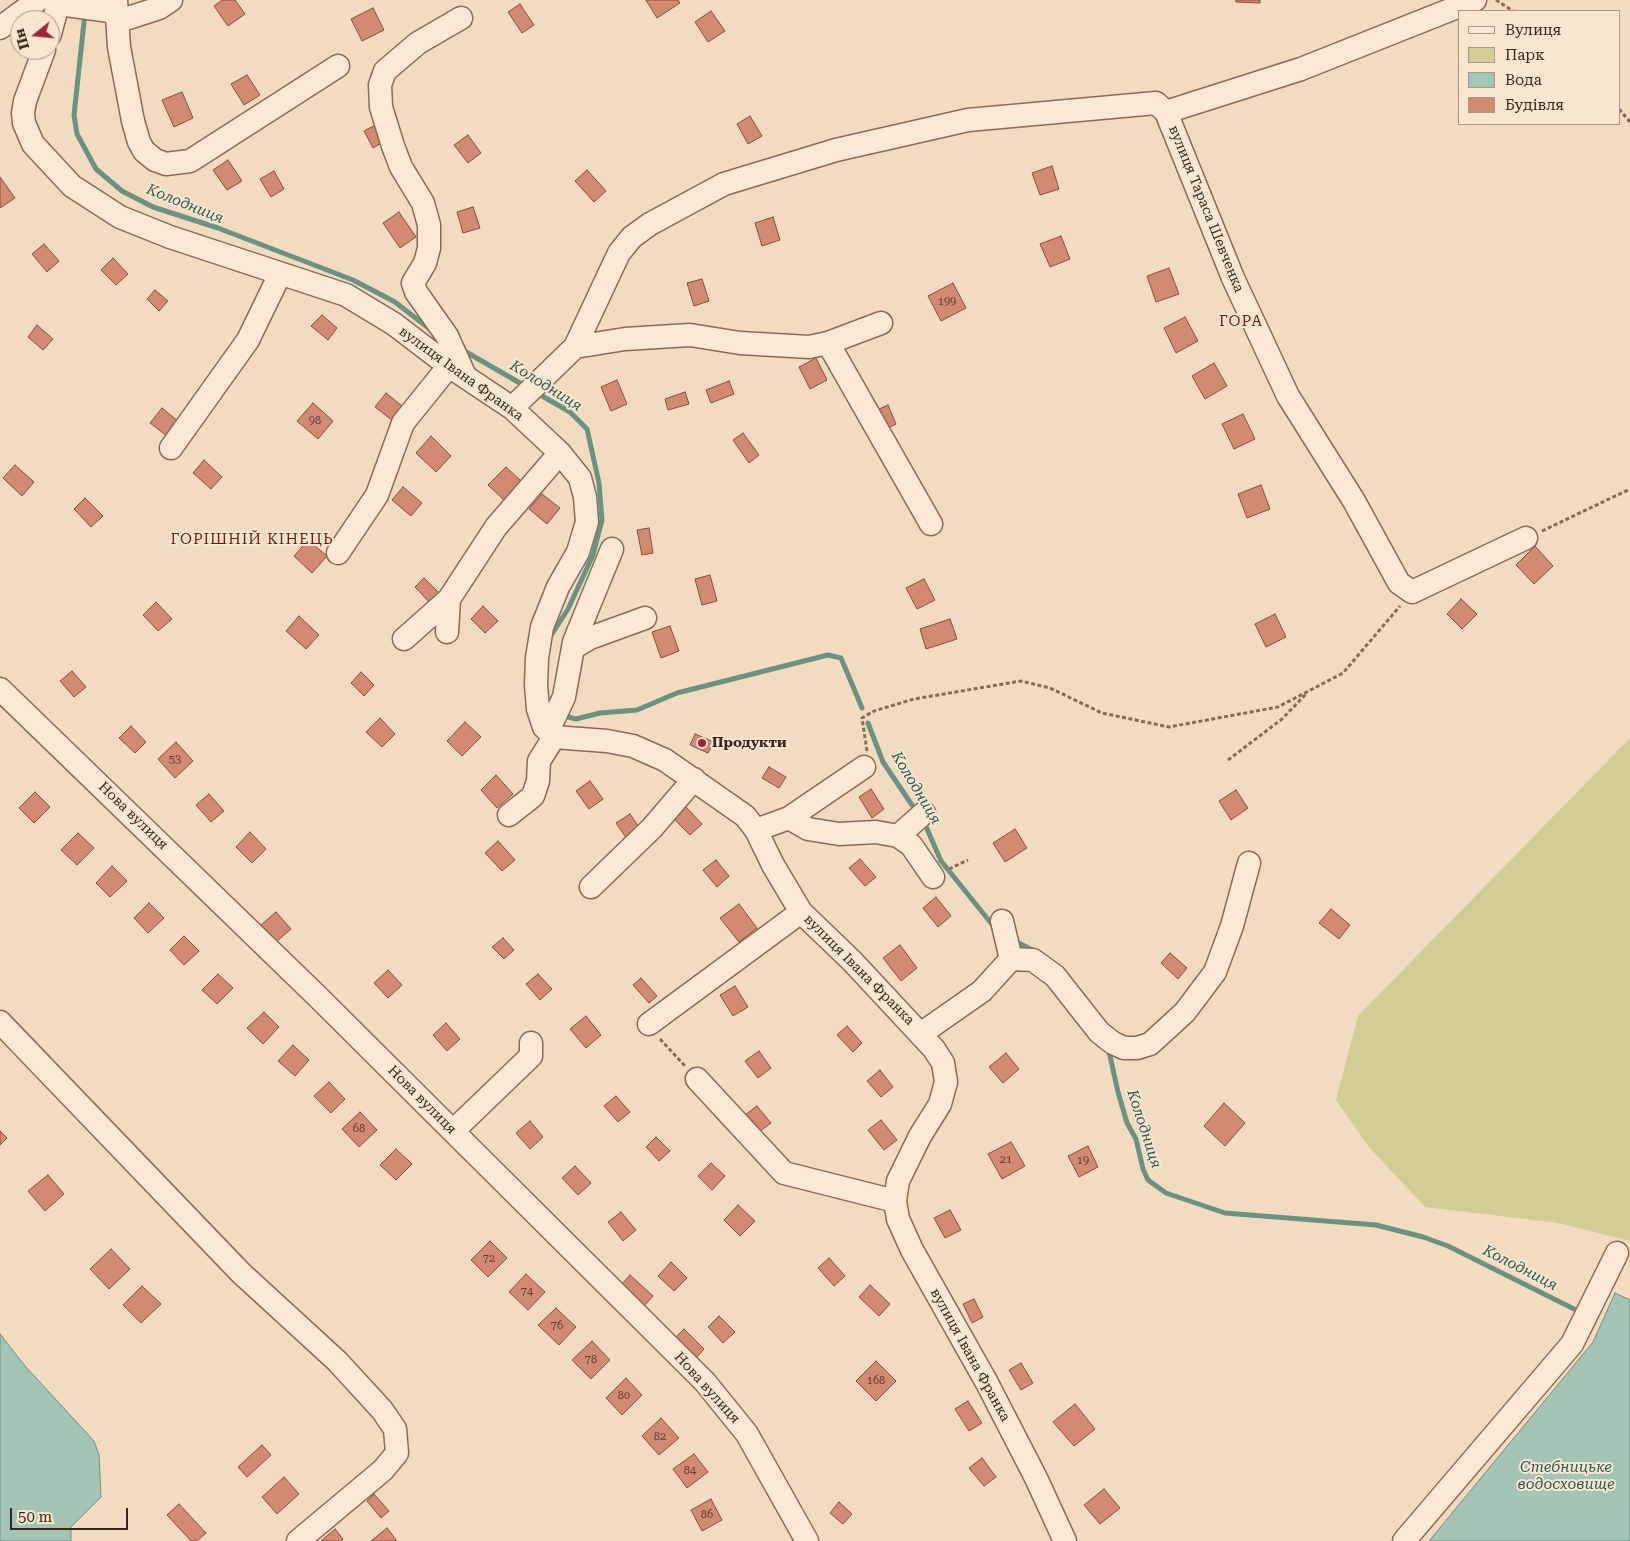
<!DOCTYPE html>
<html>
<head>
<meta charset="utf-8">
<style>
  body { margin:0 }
  #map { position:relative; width:1630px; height:1541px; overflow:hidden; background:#f2dbc1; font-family:"Roboto Serif",serif }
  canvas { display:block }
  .legend { position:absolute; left:1458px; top:10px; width:162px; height:115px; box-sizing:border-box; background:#f8e6d1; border:1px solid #ac9989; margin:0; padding:6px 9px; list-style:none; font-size:15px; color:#3b261c }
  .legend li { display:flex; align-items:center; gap:10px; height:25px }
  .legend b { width:25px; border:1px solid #ac9989 }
  .north { position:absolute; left:10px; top:10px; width:50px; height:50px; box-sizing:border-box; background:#f8e6d1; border:1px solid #ac9989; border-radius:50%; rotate:253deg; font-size:14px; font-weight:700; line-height:20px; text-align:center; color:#3b261c }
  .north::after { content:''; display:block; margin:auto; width:18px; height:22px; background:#a22139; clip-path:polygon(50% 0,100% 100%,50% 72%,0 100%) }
  .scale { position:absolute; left:10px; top:1508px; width:118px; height:22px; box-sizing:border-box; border:2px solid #3b261c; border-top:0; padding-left:6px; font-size:15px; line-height:18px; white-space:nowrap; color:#3b261c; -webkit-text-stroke:4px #f8e6d1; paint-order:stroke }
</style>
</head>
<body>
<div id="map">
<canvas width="1630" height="1541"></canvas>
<ul class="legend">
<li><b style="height:6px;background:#fce9d5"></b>Вулиця</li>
<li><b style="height:14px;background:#d1cd94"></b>Парк</li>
<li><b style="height:14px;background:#a4c4b5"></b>Вода</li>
<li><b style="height:14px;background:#d38a73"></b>Будівля</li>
</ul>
<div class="north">Пн</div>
<div class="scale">50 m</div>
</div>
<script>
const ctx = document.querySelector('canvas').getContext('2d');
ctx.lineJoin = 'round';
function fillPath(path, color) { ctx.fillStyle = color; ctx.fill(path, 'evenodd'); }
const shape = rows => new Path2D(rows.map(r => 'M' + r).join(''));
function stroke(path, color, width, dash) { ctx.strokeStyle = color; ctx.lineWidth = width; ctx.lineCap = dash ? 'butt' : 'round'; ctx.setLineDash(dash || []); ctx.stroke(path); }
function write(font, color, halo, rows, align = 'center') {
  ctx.font = font + ' "Roboto Serif",serif'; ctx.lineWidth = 4; ctx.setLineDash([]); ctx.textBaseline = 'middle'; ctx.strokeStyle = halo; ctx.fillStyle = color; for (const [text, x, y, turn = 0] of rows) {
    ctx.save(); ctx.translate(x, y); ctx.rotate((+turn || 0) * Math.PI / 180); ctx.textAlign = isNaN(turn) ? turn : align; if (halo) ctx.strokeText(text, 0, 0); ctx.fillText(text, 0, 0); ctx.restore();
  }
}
fillPath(shape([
  [1630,738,1630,1241,1559,1223,1425,1207,1369,1147,1336,1100,1358,1016]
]), '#d1cd94');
const water = shape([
  [1615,1293,1630,1300,1630,1541,1429,1541,1593,1342,1615,1293],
  [0,1334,25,1366,94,1441,99,1455,101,1497,71,1527,71,1541,0,1541,0,1334]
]);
fillPath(water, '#a4c4b5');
stroke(water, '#6a9381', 1);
stroke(shape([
  [85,13,74,115,77,134,96,169,122,191,153,207,218,228,353,280,395,302,431,330],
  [461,349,525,386],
  [537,393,570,412,587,429,599,483,602,520,593,555,568,609,550,637],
  [561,715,576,719,600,713,637,710,677,693,828,655,841,658,862,708],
  [868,723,883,762,916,811],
  [924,822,941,861,995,928],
  [1015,941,1034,951],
  [1108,1047,1118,1092,1127,1123,1136,1139,1143,1169,1148,1180,1166,1193,1225,1213,1376,1225,1423,1237,1448,1246,1574,1309]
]), '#6a9381', 5);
const building = shape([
  [222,0,235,0,245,14,228,26,214,6,222,0],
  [646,0,678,0,680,3,657,18,646,0],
  [1236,0,1260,0,1260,3,1236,2,1236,0],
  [520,4,534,25,522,33,508,12,520,4],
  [373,8,384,30,362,41,351,19,373,8],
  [711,11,725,31,708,42,695,22,711,11],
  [247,75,260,95,244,105,231,84,247,75],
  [182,92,193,118,174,127,162,100,182,92],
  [750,116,762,136,748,144,737,124,750,116],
  [377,124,386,140,373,148,364,131,377,124],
  [468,135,481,153,468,163,454,145,468,135],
  [228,160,242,181,227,190,213,170,228,160],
  [1052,166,1059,189,1040,195,1032,173,1052,166],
  [587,170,606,191,594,202,575,181,587,170],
  [274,171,284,189,271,197,260,179,274,171],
  [0,177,15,198,0,208,0,177],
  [473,207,480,228,463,233,457,212,473,207],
  [399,212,416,237,400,248,383,223,399,212],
  [773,217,780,240,762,246,755,223,773,217],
  [1061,236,1070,259,1050,267,1040,244,1061,236],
  [44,244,59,261,47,272,32,254,44,244],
  [113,258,128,274,116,285,101,270,113,258],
  [1169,268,1179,294,1156,302,1147,276,1169,268],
  [702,279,709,301,694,306,687,283,702,279],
  [953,283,966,308,941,321,928,296,953,283],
  [155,290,168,301,159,311,147,299,155,290],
  [322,315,337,328,328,340,311,326,322,315],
  [1185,317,1198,341,1176,353,1164,328,1185,317],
  [37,325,53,339,43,350,28,337,37,325],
  [816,358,827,380,810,389,799,367,816,358],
  [1214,363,1227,386,1205,399,1192,376,1214,363],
  [617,380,627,404,611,411,601,387,617,380],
  [729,381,734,394,711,403,706,390,729,381],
  [685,392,689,404,668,410,665,399,685,392],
  [386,393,407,410,397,424,375,407,386,393],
  [313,403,333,421,318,439,297,421,313,403],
  [888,405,896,424,886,429,877,410,888,405],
  [162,408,179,422,167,436,150,423,162,408],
  [1243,414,1255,439,1234,449,1222,424,1243,414],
  [743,433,759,455,749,463,733,440,743,433],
  [431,436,451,456,436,472,416,453,431,436],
  [204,460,222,477,211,489,193,473,204,460],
  [15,465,34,482,22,496,3,478,15,465],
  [506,467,522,482,505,501,488,485,506,467],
  [1261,485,1270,509,1247,518,1238,494,1261,485],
  [403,487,422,503,411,516,392,500,403,487],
  [542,494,560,508,547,524,529,509,542,494],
  [85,498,103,516,91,527,74,509,85,498],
  [649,528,653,553,642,555,637,530,649,528],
  [308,540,327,556,312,573,294,556,308,540],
  [1535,546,1553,566,1534,584,1516,565,1535,546],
  [710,575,717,601,702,605,695,579,710,575],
  [424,578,440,594,430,603,415,587,424,578],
  [924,579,935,600,917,609,906,588,924,579],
  [1461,599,1477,614,1462,629,1447,614,1461,599],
  [156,602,172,619,158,631,143,615,156,602],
  [483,606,498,621,485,633,471,619,483,606],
  [1275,614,1286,637,1266,647,1255,624,1275,614],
  [299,616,319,635,306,649,286,631,299,616],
  [950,619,957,639,926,649,920,629,950,619],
  [670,626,679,651,661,658,652,632,670,626],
  [72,671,86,687,74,697,60,681,72,671],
  [361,672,374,685,364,696,351,683,361,672],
  [380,718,395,734,382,747,366,732,380,718],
  [465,722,481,737,462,756,447,741,465,722],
  [131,726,146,742,135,753,119,738,131,726],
  [695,734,714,742,708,753,690,745,695,734],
  [176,742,193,761,175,778,158,759,176,742],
  [769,767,786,777,779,788,762,778,769,767],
  [496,775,513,794,497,808,481,790,496,775],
  [590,781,603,799,589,809,576,791,590,781],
  [871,789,884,809,872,818,859,797,871,789],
  [1236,790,1248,808,1231,820,1219,801,1236,790],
  [35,792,50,807,34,823,19,808,35,792],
  [209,794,224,811,211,822,196,805,209,794],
  [685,806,702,824,690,835,673,818,685,806],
  [630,814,641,830,627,839,616,823,630,814],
  [1015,829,1027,848,1005,862,993,843,1015,829],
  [250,832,266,849,252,863,236,847,250,832],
  [78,833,94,848,77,865,61,850,78,833],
  [498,841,515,860,502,871,485,853,498,841],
  [860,859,876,877,865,886,849,868,860,859],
  [716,860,729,876,717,887,703,870,716,860],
  [112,866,127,881,110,897,96,883,112,866],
  [936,897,951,916,938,927,923,908,936,897],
  [149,903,164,918,148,933,134,918,149,903],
  [739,904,757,928,739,942,720,918,739,904],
  [1331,909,1350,925,1339,939,1319,923,1331,909],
  [276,912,291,929,276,942,261,925,276,912],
  [184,936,199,951,184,965,170,950,184,936],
  [503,938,514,950,504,959,492,947,503,938],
  [900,945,917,968,901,981,883,958,900,945],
  [1170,953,1187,968,1178,979,1161,963,1170,953],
  [388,970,402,985,388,998,374,983,388,970],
  [218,974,233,988,217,1004,202,990,218,974],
  [538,974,552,989,540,1000,526,984,538,974],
  [641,978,657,996,649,1003,633,985,641,978],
  [735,986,748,1007,733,1016,720,995,735,986],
  [264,1012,279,1027,263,1044,247,1028,264,1012],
  [586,1016,601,1035,586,1048,570,1029,586,1016],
  [446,1023,460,1039,447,1051,433,1035,446,1023],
  [847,1026,862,1043,853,1052,837,1035,847,1026],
  [293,1045,309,1060,295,1076,278,1061,293,1045],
  [759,1051,771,1068,758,1078,745,1061,759,1051],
  [1006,1053,1019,1069,1003,1083,989,1067,1006,1053],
  [880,1070,893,1087,881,1097,867,1081,880,1070],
  [329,1082,345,1099,331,1113,314,1096,329,1082],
  [616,1096,630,1112,618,1122,604,1106,616,1096],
  [1224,1103,1245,1123,1225,1146,1204,1126,1224,1103],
  [757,1106,771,1123,759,1132,745,1115,757,1106],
  [360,1112,377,1130,359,1147,342,1129,360,1112],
  [881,1120,897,1140,884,1150,868,1130,881,1120],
  [530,1121,543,1137,530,1149,516,1133,530,1121],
  [0,1131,7,1138,0,1145,0,1131],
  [656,1137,670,1151,659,1161,646,1147,656,1137],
  [1011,1142,1025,1166,1002,1179,988,1154,1011,1142],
  [1088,1146,1098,1167,1079,1177,1068,1156,1088,1146],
  [396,1149,412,1164,396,1180,380,1165,396,1149],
  [711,1163,725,1176,712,1190,698,1176,711,1163],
  [575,1166,591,1183,578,1195,562,1178,575,1166],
  [48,1175,64,1194,45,1211,28,1191,48,1175],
  [738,1205,755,1221,740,1236,724,1220,738,1205],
  [950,1210,961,1230,945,1238,934,1218,950,1210],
  [621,1212,636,1230,623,1241,608,1222,621,1212],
  [490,1241,507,1258,488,1277,471,1260,490,1241],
  [111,1249,130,1269,109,1289,90,1269,111,1249],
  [829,1258,845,1276,834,1286,818,1268,829,1258],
  [671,1262,687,1278,674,1291,658,1276,671,1262],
  [526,1274,545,1292,528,1310,509,1292,526,1274],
  [630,1275,653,1296,644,1306,621,1285,630,1275],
  [870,1285,890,1304,879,1316,859,1297,870,1285],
  [142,1286,161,1304,141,1323,123,1305,142,1286],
  [974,1299,983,1317,972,1323,963,1304,974,1299],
  [556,1308,576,1327,559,1345,538,1325,556,1308],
  [719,1316,735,1332,723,1343,708,1327,719,1316],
  [684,1329,704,1349,695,1359,675,1338,684,1329],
  [592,1341,610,1360,591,1379,572,1360,592,1341],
  [876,1361,896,1381,876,1401,856,1381,876,1361],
  [1021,1363,1033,1383,1021,1390,1009,1370,1021,1363],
  [626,1378,642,1395,622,1415,606,1398,626,1378],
  [968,1401,982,1423,969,1431,955,1409,968,1401],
  [1075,1404,1095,1429,1074,1446,1053,1422,1075,1404],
  [661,1418,679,1438,659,1455,642,1436,661,1418],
  [262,1445,271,1455,247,1477,238,1467,262,1445],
  [694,1454,708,1472,687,1488,673,1469,694,1454],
  [982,1458,996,1477,984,1486,969,1468,982,1458],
  [284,1477,299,1494,277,1514,262,1497,284,1477],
  [1104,1489,1120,1508,1100,1524,1084,1505,1104,1489],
  [374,1494,389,1511,381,1518,367,1501,374,1494],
  [711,1499,722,1520,702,1531,691,1510,711,1499],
  [839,1502,852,1514,843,1524,830,1513,839,1502],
  [179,1504,206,1533,197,1541,191,1541,167,1515,179,1504],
  [387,1528,397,1541,371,1541,387,1528],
  [335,1529,343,1539,341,1541,321,1541,335,1529]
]);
fillPath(building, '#d38a73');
stroke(building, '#8e4d3a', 1);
const minor = shape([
  [116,0,119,47,133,121,139,142,144,151,155,160,166,164,190,161,338,66],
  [59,4,117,12],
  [461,18,418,43,385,71,380,85,381,107,393,146,401,167,423,203,429,225,429,248,425,263,413,283,416,292,447,336,465,376],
  [119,21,159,8,171,0],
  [0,28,38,0],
  [50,34,59,0],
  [44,50,25,101,23,113,24,123,33,144,72,186,120,217,170,237,346,295,394,324,449,366,512,408,560,453,580,478,585,497,587,522,578,552,558,587,542,627,537,658,536,685,538,709,544,727,554,737,607,741,633,746,665,760,745,816,756,830,773,865,801,912,852,961,934,1049,943,1063,946,1082,940,1104,920,1136,898,1181,895,1201,898,1219,912,1250,987,1383,1036,1478,1065,1541],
  [1166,112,1301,69,1475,0],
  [828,343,931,524],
  [575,347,625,339,690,335,740,343,809,347,828,343,881,323],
  [512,408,575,347,619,253,632,237,650,224,724,184,836,150,968,120,1156,103,1166,112,1233,278,1288,396,1354,501,1399,583,1412,592,1526,538],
  [171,448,248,340,280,274],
  [338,553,377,495,403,423,449,366],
  [447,632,449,599],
  [404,639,449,599,496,527,560,453],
  [573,648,590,638,645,618],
  [0,689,317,996,705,1382,747,1434,807,1541],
  [548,731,564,697,574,642,612,549],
  [509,815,533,796,538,781,539,761,554,737],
  [789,818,864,767],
  [756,830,789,818,808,829,839,834,876,832,898,836,911,845,933,877],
  [898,836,924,813],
  [591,887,652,828,694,779],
  [1002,921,1011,959],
  [0,1022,241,1273,337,1361,382,1410,395,1429,397,1453,383,1470,298,1541],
  [649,1024,801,912],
  [922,1033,982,991,1011,959,1033,960,1055,976,1099,1032,1113,1043,1124,1048,1137,1048,1150,1044,1185,1012,1215,972,1232,926,1249,863],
  [697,1079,784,1173,895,1201],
  [453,1131,531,1056,531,1043],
  [1404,1541,1572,1344,1617,1253]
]);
stroke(minor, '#8d6a57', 25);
stroke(shape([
  [1496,0,1513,11],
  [1619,109,1630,122],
  [1542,531,1630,489],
  [867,751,862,718,874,711,914,699,1021,681,1050,688,1102,713,1169,727,1278,707,1343,673,1400,606],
  [1228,760,1282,719,1307,693],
  [949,869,968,860],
  [660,1039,685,1066]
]), '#8d6a57', 3, [4, 2.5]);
stroke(minor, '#fce9d5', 22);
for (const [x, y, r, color] of [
  [702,743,5,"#a22139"]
]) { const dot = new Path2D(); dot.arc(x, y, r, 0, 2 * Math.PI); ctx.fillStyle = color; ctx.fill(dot); stroke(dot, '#f8e6d1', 2); }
write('11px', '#613f32', null, [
  ["199",947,302],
  ["98",315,421],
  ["53",175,760],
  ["68",359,1129],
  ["21",1006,1160],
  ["19",1083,1161],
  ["72",489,1259],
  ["74",527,1292],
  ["76",557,1326],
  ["78",591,1360],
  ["168",876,1381],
  ["80",624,1396],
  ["82",660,1437],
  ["84",690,1471],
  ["86",707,1515]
]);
write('14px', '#3b261c', '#f8e6d1', [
  ["вулиця Тараса Шевченка",1206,209,68],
  ["вулиця Івана Франка",461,374,36],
  ["Нова вулиця",133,816,44],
  ["вулиця Івана Франка",859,970,45],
  ["Нова вулиця",422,1100,45],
  ["вулиця Івана Франка",970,1355,61],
  ["Нова вулиця",707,1388,48]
]);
write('bold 14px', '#3b261c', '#f8e6d1', [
  ["Продукти",712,743]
], 'left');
write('italic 15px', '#2a5d50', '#f8e6d1', [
  ["Колодниця",185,204,22],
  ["Колодниця",546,386,32],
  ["Колодниця",916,788,59],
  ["Колодниця",1144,1129,72],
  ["Колодниця",1520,1268,27],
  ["Стебницьке",1566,1468],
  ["водосховище",1566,1485]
]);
ctx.letterSpacing = '1px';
write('15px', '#6c1b18', '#f8e6d1', [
  ["ГОРА",1241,322],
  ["ГОРІШНІЙ КІНЕЦЬ",252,540]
]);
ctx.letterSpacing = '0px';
</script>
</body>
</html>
